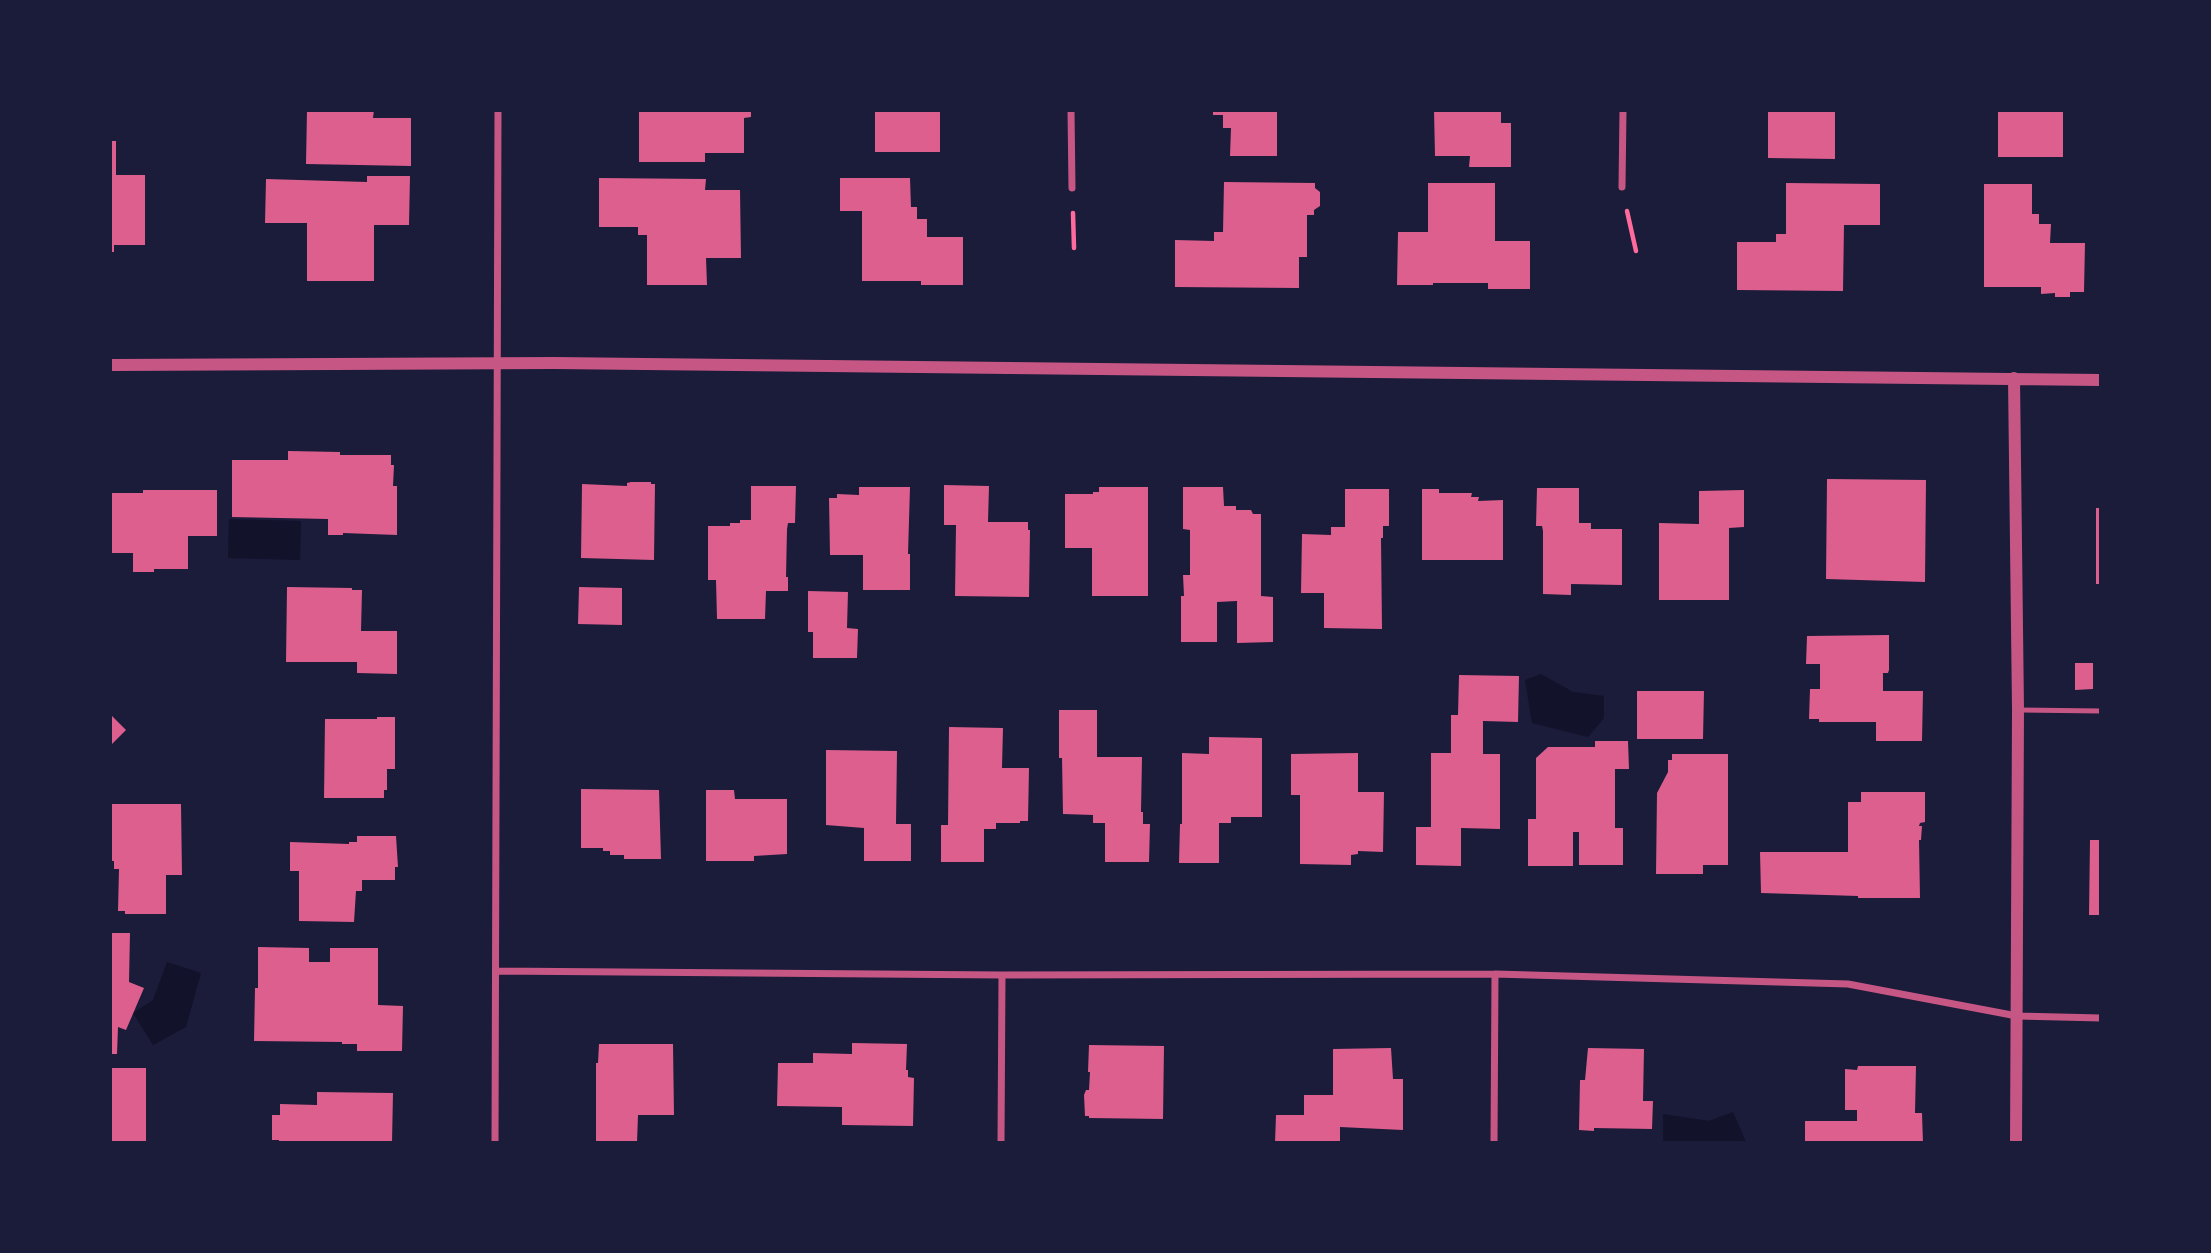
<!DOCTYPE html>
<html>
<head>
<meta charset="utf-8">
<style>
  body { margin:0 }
  #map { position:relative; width:2211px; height:1253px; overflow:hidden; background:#1b1b3a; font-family:"PT Sans Narrow",sans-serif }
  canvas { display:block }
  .frame { position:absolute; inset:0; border:112px solid #1b1b3a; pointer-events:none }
</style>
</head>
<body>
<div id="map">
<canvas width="2211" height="1253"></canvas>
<div class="frame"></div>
</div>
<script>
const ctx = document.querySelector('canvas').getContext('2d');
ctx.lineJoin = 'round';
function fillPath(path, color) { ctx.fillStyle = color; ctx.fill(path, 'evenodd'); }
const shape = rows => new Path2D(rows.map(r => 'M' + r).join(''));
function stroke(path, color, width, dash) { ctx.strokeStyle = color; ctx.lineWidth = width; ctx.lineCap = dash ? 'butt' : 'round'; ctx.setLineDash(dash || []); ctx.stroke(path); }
fillPath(shape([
  [229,519,301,521,300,560,228,558],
  [1541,674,1573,692,1604,696,1604,718,1588,737,1532,723,1525,680],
  [167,962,201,973,186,1027,153,1045,133,1013,153,1000],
  [1733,1112,1746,1142,1744,1143,1663,1143,1663,1114,1709,1121]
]), '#12122b');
fillPath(shape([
  [307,110,374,110,373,118,411,118,411,166,306,164],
  [639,110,751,110,751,117,744,118,744,153,705,153,705,162,639,162],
  [875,110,940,110,940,152,875,152],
  [1213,110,1277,110,1277,156,1230,156,1231,128,1223,128,1223,115,1213,115],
  [1434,110,1501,110,1501,123,1511,123,1511,167,1469,167,1470,156,1435,156],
  [1768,110,1835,110,1835,159,1768,158],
  [1998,110,2063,110,2063,157,1998,157],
  [110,141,116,141,116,175,145,175,145,245,114,245,114,252,110,252],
  [367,176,410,176,409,225,374,225,374,281,307,281,307,223,265,223,266,179,367,182],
  [599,178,706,179,705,190,740,190,741,258,706,258,707,285,647,285,647,235,638,235,638,227,599,227],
  [840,178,910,178,911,207,917,207,917,219,927,219,927,237,963,237,963,285,921,285,921,281,862,281,862,211,840,211],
  [1224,182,1315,183,1315,188,1320,192,1320,206,1314,210,1314,215,1307,215,1307,257,1299,257,1299,288,1175,287,1175,240,1214,241,1214,232,1223,232],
  [1428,183,1495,183,1495,241,1530,241,1530,289,1488,289,1488,283,1433,283,1433,285,1397,285,1398,232,1428,232],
  [1786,183,1880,184,1880,225,1844,225,1843,291,1737,290,1737,242,1776,242,1776,234,1786,234],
  [1984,184,2032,184,2032,214,2039,214,2039,224,2051,224,2050,243,2085,243,2084,292,2070,292,2070,297,2055,297,2055,293,2041,294,2041,287,1984,287],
  [288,451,340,452,340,455,391,455,391,465,394,465,393,486,397,486,397,535,343,533,343,535,328,535,328,519,232,517,232,460,288,460],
  [1827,479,1926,480,1925,582,1826,579],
  [631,482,651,482,651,484,655,484,654,560,581,558,582,484,627,486,627,483],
  [944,485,989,486,988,522,1028,522,1028,530,1030,530,1029,597,955,596,956,525,944,525],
  [751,486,796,486,795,523,788,523,787,529,786,577,788,577,788,591,766,591,765,619,717,619,716,580,708,580,708,526,730,526,730,523,740,523,740,520,751,520],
  [859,487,910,487,908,554,910,554,910,590,863,590,863,555,830,555,829,498,837,498,837,494,859,495],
  [1099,487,1148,487,1148,596,1092,596,1092,548,1065,548,1065,494,1093,494,1093,492,1099,492],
  [1183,487,1223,487,1224,506,1236,506,1236,510,1251,510,1253,514,1261,514,1261,596,1273,597,1273,642,1237,643,1237,601,1217,602,1217,642,1181,642,1181,596,1184,596,1183,575,1190,575,1190,530,1183,529],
  [1537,488,1579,488,1579,523,1591,523,1591,529,1622,529,1622,585,1571,584,1571,595,1543,594,1543,531,1542,526,1536,526],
  [1345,489,1389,489,1389,526,1383,526,1383,538,1381,538,1382,629,1324,628,1324,593,1301,593,1302,534,1331,535,1331,527,1345,527],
  [1422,489,1439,489,1439,493,1472,493,1471,497,1479,497,1478,501,1503,500,1503,560,1422,560],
  [143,490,217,490,217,536,188,536,188,569,154,569,154,572,133,572,133,553,110,553,110,493,143,493],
  [1744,490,1744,527,1729,528,1729,600,1659,600,1659,523,1699,524,1699,491],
  [2096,508,2101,508,2101,584,2096,584],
  [287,587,352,588,352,590,362,590,361,631,397,631,397,674,357,673,357,662,286,662],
  [579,587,622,588,622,625,578,624],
  [808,591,848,592,847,628,858,629,857,658,813,658,813,632,808,632],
  [1889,635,1889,670,1888,673,1883,673,1883,691,1923,691,1922,741,1876,741,1876,722,1819,722,1819,719,1809,719,1810,689,1820,689,1820,664,1806,664,1807,636],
  [2075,663,2093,663,2093,689,2075,690],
  [1459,675,1519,676,1518,722,1483,721,1483,754,1500,754,1500,829,1461,828,1461,866,1416,865,1416,827,1431,827,1431,753,1451,753,1451,715,1458,715],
  [1637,691,1704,691,1703,739,1637,739],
  [1059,710,1097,710,1097,757,1142,757,1141,812,1143,812,1143,824,1150,824,1149,862,1105,862,1105,823,1093,823,1093,815,1063,814,1062,758,1059,758],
  [110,714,126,730,110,746],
  [377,717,395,717,395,769,387,769,387,790,384,790,384,798,324,798,325,719,377,719],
  [949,727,1003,728,1002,768,1029,768,1028,821,1020,821,1020,823,996,823,996,829,984,829,984,862,941,862,941,825,948,825],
  [1209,737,1262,738,1262,817,1231,817,1231,823,1219,823,1219,863,1179,863,1180,824,1182,824,1182,753,1209,754],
  [1595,741,1628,741,1629,769,1615,769,1615,828,1623,828,1623,865,1579,865,1579,832,1573,832,1573,866,1528,866,1528,819,1536,819,1536,758,1548,747,1595,747],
  [826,750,897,751,896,824,911,824,911,861,864,861,864,828,826,825],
  [1358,753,1358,792,1384,792,1383,852,1358,851,1358,854,1351,855,1351,865,1300,864,1300,795,1291,795,1291,754],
  [1672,754,1728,754,1728,865,1703,865,1703,874,1656,874,1657,793,1668,772,1668,760,1672,760],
  [581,789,659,790,661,859,624,859,624,855,610,855,610,851,603,851,603,848,581,848],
  [706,790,734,790,735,799,787,799,787,854,754,856,754,861,706,861],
  [1861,792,1925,792,1925,822,1920,823,1919,826,1922,826,1921,840,1919,840,1920,898,1858,898,1858,896,1761,893,1760,852,1848,852,1848,802,1861,802],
  [110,804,181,804,182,875,166,875,166,914,125,914,125,911,118,911,119,869,114,869,114,861,110,861],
  [357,836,396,836,398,867,395,867,395,880,362,880,362,891,356,891,354,922,299,921,299,871,290,871,290,842,349,844,349,842,357,842],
  [2090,840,2101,840,2101,915,2089,915],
  [110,933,130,933,129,982,144,988,126,1030,118,1027,117,1054,110,1054],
  [258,947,309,948,309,962,330,962,330,948,378,948,378,1005,403,1006,402,1051,357,1051,357,1044,342,1044,342,1042,254,1041,255,988,258,988],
  [852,1043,907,1044,906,1070,908,1070,908,1077,914,1078,913,1126,842,1125,842,1107,777,1106,778,1063,813,1063,813,1053,852,1054],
  [599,1044,673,1044,674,1115,638,1115,637,1143,596,1143,596,1063,598,1063],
  [1089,1045,1164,1046,1163,1119,1089,1118,1089,1116,1085,1116,1084,1095,1086,1090,1089,1090,1090,1072,1088,1072],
  [1391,1048,1393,1079,1403,1079,1403,1130,1340,1127,1340,1143,1275,1143,1276,1115,1304,1115,1304,1095,1333,1095,1333,1049],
  [1588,1048,1644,1049,1643,1101,1653,1101,1652,1129,1594,1128,1594,1131,1579,1130,1580,1080,1585,1080],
  [1858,1066,1916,1066,1915,1113,1922,1113,1923,1143,1805,1143,1805,1121,1857,1121,1857,1110,1845,1110,1845,1069,1857,1070],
  [110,1068,146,1068,146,1143,110,1143],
  [317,1092,393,1093,392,1143,279,1143,279,1140,272,1140,272,1115,280,1115,280,1104,317,1105]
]), '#dd5f8e');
stroke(shape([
  [1627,211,1636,251],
  [1073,213,1074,248]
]), '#ff6b9d', 4.5);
stroke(shape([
  [2020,710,2101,711]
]), '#c65784', 5);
stroke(shape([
  [1071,110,1072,188],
  [1622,187,1623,110],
  [496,971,1002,975,1495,974,1848,984,2017,1016,2101,1018],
  [495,1143,498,110],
  [1001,1143,1002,975],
  [1494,1143,1495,974]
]), '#c65784', 7);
stroke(shape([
  [110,365,554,363,2101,380],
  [2014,378,2018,710,2016,1143]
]), '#c65784', 12);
</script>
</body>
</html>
